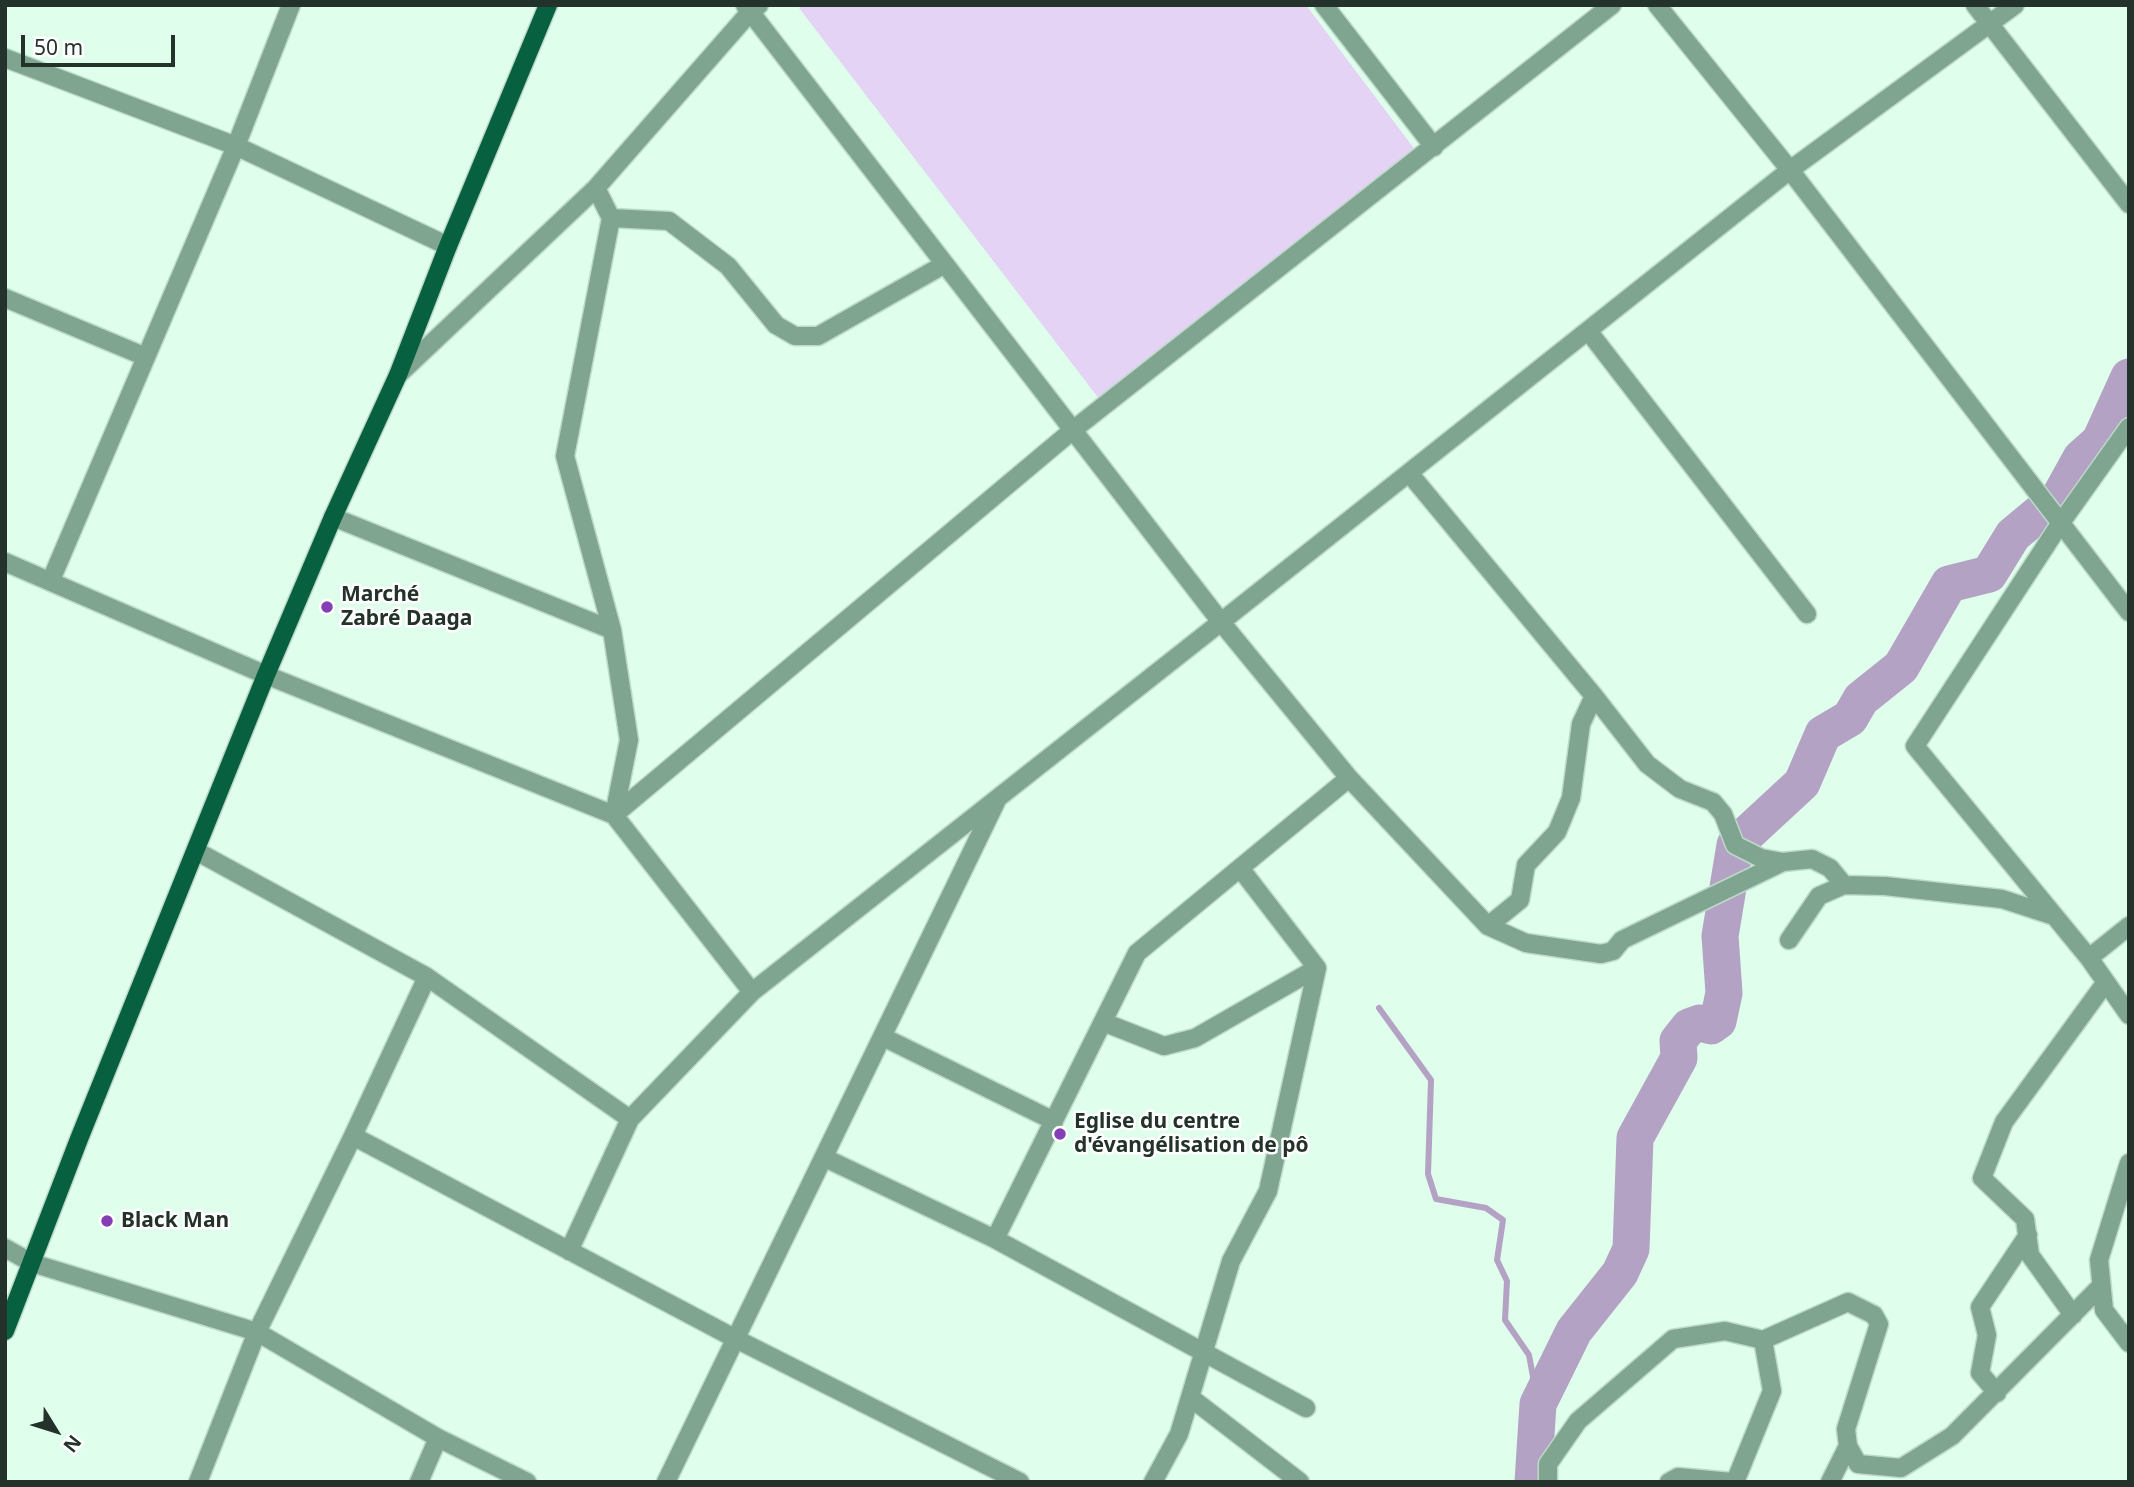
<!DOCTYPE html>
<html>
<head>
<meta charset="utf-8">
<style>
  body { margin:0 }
  #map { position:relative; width:2134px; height:1487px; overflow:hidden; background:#dffeec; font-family:"Noto Sans",sans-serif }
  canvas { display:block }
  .frame { position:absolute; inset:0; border:7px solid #23322a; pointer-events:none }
  .north { position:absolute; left:21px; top:1396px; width:70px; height:70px; -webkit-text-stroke:5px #fff; paint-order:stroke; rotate:128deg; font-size:19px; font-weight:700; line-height:28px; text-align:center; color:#23322a }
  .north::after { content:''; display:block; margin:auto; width:24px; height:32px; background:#23322a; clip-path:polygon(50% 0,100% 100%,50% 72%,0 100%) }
  .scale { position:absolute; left:21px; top:35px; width:154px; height:32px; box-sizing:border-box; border:4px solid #23322a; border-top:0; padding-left:9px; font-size:21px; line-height:24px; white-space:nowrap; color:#23322a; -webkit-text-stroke:5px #fff; paint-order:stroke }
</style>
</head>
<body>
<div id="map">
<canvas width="2134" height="1487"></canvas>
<div class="frame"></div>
<div class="north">N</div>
<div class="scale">50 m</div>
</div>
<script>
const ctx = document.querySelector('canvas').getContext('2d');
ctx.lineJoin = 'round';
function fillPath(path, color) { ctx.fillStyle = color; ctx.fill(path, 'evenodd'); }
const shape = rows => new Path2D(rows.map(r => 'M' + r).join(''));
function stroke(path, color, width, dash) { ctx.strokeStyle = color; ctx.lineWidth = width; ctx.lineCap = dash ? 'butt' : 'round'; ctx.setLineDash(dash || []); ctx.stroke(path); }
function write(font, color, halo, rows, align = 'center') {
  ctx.font = font + ' "Noto Sans",sans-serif'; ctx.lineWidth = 5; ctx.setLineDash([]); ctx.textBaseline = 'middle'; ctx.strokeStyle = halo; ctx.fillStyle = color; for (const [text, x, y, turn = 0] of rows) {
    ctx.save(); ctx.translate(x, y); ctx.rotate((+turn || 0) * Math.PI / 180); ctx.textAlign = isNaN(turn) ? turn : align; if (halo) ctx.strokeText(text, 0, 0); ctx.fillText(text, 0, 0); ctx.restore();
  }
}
fillPath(shape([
  [802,5,1306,5,1419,155,1100,400,799,8]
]), '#e4d3f4');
stroke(shape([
  [1379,1008,1431,1080,1428,1174,1436,1199,1486,1208,1503,1220,1497,1260,1507,1281,1505,1320,1529,1355,1538,1404]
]), '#b3a2c3', 6);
stroke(shape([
  [1533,1482,1538,1404,1574,1331,1620,1273,1631,1249,1635,1138,1679,1058,1678,1041,1689,1027,1700,1023,1711,1026,1718,1021,1724,993,1720,936,1735,845,1802,783,1823,734,1850,718,1861,699,1901,667,1949,584,1989,574,2013,535,2060,496,2081,458,2100,441,2129,377]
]), '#b3a2c3', 37);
const minor = shape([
  [745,5,1221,622,1790,170,2015,5],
  [1324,5,1434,147],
  [1657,5,1790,170,2129,612],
  [1975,5,2129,204],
  [5,58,236,146,448,246],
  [596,188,611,218,565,456,612,630,629,740,614,815],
  [611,218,669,221,728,266,776,325,795,336,818,336,945,264],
  [5,298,146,357],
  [1589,332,1807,614],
  [398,375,596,188,751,11,759,5],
  [2129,427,2060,524,1915,746,2089,958,2129,1015],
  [1409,473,1594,696,1647,764,1680,789,1713,802,1723,814,1735,845,1761,858,1783,862],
  [333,517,612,630],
  [5,562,266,675,614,815,752,992],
  [51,580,236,146,291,5],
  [614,815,1073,430,1612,5],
  [196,851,427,977,630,1119,752,992,1221,622,1349,778,1488,926,1526,943,1601,954,1613,951,1622,940,1783,862,1812,859,1830,868,1844,885],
  [1488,926,1520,900,1526,865,1557,832,1571,798,1581,724,1594,696],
  [1789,940,1819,896,1844,885,1885,886,2002,899,2054,916],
  [2089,958,2129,926],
  [1103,1022,1164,1046,1195,1038,1317,968],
  [883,1037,1054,1121],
  [353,1136,736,1339,1020,1482],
  [825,1158,995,1239,1306,1408],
  [2129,1163,2099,1260,2104,1310,2129,1343],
  [995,1239,1137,953,1349,778],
  [5,1248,32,1263,257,1332,438,1438,527,1482],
  [569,1251,630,1119],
  [2073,1315,2030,1255,2025,1219,1982,1178,2004,1122,2106,982],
  [1997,1393,1980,1373,1987,1335,1980,1307,2028,1235],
  [1191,1398,1300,1482],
  [198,1482,257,1332,353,1136,427,977],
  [419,1482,438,1438],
  [666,1482,996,802],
  [1153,1482,1179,1434,1231,1261,1268,1191,1317,968,1240,868],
  [1548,1482,1548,1464,1578,1421,1673,1339,1725,1331,1763,1340,1848,1302,1874,1315,1879,1324,1846,1429,1848,1446,1858,1464,1901,1468,1952,1436,2101,1286],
  [1669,1482,1678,1477,1732,1482],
  [1735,1482,1772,1391,1763,1340],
  [1830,1482,1848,1446]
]);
const major = shape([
  [5,1331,79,1139,266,675,333,517,398,375,448,246,548,5]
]);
stroke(minor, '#bdd9c9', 21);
stroke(major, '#bdd9c9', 21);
stroke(minor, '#7fa490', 18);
stroke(major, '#076040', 18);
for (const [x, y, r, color] of [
  [327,607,7,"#833fb3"],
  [1060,1134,7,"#833fb3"],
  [107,1221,7,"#833fb3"]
]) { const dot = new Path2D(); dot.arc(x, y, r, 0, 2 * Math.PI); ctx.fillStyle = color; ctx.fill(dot); stroke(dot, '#fff', 2.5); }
write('bold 21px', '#23322a', '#fff', [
  ["Marché",341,595],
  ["Zabré Daaga",341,619],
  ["Eglise du centre",1074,1122],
  ["d'évangélisation de pô",1074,1146],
  ["Black Man",121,1221]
], 'left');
</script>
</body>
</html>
